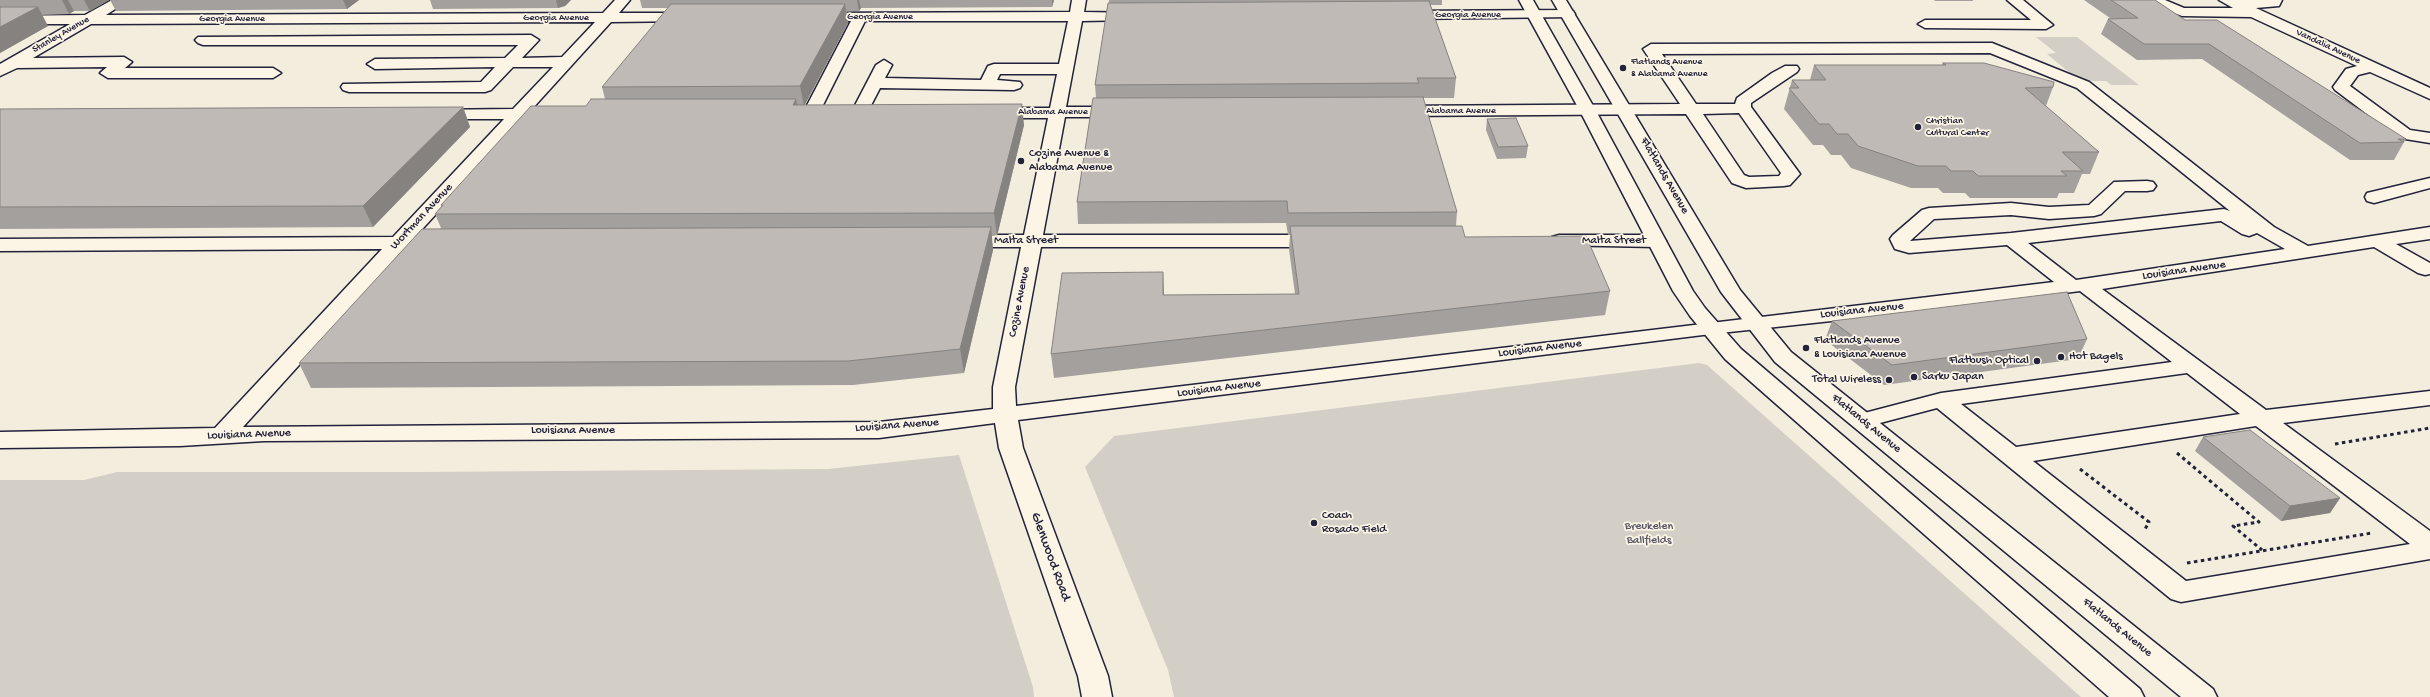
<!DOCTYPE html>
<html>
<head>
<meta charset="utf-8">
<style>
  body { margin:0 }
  canvas { display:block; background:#f3edde }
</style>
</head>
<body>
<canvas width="2430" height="697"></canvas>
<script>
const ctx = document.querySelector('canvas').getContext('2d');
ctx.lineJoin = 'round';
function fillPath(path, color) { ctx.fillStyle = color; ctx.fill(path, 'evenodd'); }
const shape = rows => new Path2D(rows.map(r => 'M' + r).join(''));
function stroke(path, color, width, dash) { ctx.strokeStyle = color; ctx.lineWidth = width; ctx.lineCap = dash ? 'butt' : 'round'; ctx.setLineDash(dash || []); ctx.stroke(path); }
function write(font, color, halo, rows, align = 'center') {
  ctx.font = font + ' "Gochi Hand",sans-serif'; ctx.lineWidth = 3.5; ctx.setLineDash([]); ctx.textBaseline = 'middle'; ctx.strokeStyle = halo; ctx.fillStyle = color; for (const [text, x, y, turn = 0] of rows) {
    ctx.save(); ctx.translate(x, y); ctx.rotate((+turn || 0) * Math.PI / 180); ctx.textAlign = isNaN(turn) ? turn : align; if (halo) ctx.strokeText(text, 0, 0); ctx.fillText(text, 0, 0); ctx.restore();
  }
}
fillPath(shape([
  [2036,37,2077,37,2139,85,2111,85,2106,81,2089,81,2070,73,2047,54,2056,53],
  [1699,363,1707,365,2081,697,1174,697,1168,670,1085,467,1114,436],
  [959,455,1033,687,1034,697,0,697,0,480,84,480,117,472,419,472,828,469]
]), '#d4cfc6');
const minor = shape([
  [112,0,129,0,106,15,603,13,615,0,630,0,619,13,690,13,697,17,690,21,611,22,532,109,559,110,561,114,559,118,523,119,415,237,445,239,448,243,445,247,404,249,243,427,879,422,993,409,993,387,1021,247,963,247,956,245,953,241,956,237,963,235,1024,235,1048,118,993,118,987,117,985,113,987,109,993,108,1050,108,1057,74,1000,74,997,80,1020,82,1022,85,1020,88,1014,90,880,88,865,117,853,117,851,113,876,65,884,60,892,65,885,78,981,80,988,66,994,64,1059,64,1068,21,865,21,817,117,811,118,805,117,803,113,851,21,812,20,810,17,817,13,1070,12,1072,0,1086,0,1084,12,1139,13,1141,16,1134,20,1082,21,1066,107,1121,107,1127,108,1129,112,1127,116,1121,117,1065,117,1043,235,1320,235,1327,237,1330,241,1327,245,1320,247,1041,247,1015,387,1016,406,2054,282,2007,245,1909,253,1895,249,1890,239,1893,235,1922,210,1929,208,2011,203,2049,207,2089,205,2114,182,2147,181,2153,182,2156,186,2153,190,2147,191,2125,191,2101,214,2094,216,2049,219,2011,215,1934,219,1910,241,2011,233,2224,209,2230,211,2077,88,1990,53,1662,54,1696,104,1735,104,1737,98,1772,73,1785,66,1797,66,1799,69,1797,72,1751,103,1751,107,1800,174,1790,185,1784,186,1746,188,1732,183,1686,114,1397,116,1391,115,1389,111,1391,107,1397,106,1680,104,1643,49,1651,44,1992,43,2089,82,2274,227,2308,246,2430,227,2430,239,2396,244,2430,263,2430,274,2425,275,2418,273,2374,247,2102,289,2266,410,2430,391,2430,405,2283,423,2430,531,2430,559,2181,602,2171,599,1937,408,1861,428,1853,426,1849,421,1853,416,1941,393,2172,362,2080,291,1943,309,1711,334,1018,420,1023,448,1108,676,1112,697,1082,697,1078,676,999,448,995,423,879,438,264,441,180,446,0,448,0,432,215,428,382,249,0,251,0,239,393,237,504,119,435,119,429,118,427,114,429,110,513,109,553,67,513,67,491,90,485,92,349,92,343,90,341,87,343,84,481,82,495,67,375,69,367,64,375,59,505,58,518,45,203,45,198,43,195,40,198,37,531,35,539,40,522,58,562,57,595,22,91,24,33,58,124,57,132,62,125,68,273,68,281,73,273,78,108,78,100,73,107,67,17,68,0,76,0,64,70,24,0,24,0,16,85,15,112,0],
  [1739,113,1781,173,1779,176,1749,177,1744,175,1703,114,1739,113],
  [2221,221,2242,234,2249,236,2257,233,2285,249,2076,280,2028,243,2221,221],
  [2187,373,2240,414,2016,447,1961,404,2187,373],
  [2256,426,2410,544,2186,581,2033,461,2256,426],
  [2007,0,2023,0,2053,25,2046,29,1925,28,1918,24,1925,20,2031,20,2007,0],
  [2146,0,2165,0,2184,8,2233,8,2219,0,2282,0,2279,6,2256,8,2430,88,2430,99,2370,72,2358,75,2350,86,2410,130,2430,133,2430,143,2399,138,2335,90,2333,87,2346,69,2357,66,2251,17,2182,16,2148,3,2146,0],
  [1568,10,1573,11,1575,14,1573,17,1405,19,1398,15,1405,11,1568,10],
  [2430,178,2430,188,2374,203,2367,201,2365,197,2367,193,2430,178],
  [1559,235,1656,235,1663,237,1666,241,1663,245,1656,247,1552,245,1549,241,1552,237,1559,235]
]);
const major = shape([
  [1519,0,1533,0,1596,111,1693,291,1705,308,1741,349,2140,689,2144,697,2109,697,1725,359,1690,316,1673,291,1580,111,1519,0],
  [1552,0,1566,0,1740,290,1791,352,2213,689,2217,697,2181,697,1775,362,1721,292,1552,0]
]);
stroke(minor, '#22223b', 3);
stroke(major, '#22223b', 3);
stroke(shape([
  [2335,444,2430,428],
  [2177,453,2259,522,2233,526,2262,550],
  [2080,469,2149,522,2144,531],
  [2187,563,2372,533]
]), '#22223b', 3, [3.5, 3.5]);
fillPath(minor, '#fcf5e5');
fillPath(major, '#fcf5e5');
fillPath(shape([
  [0,0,109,0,90,11,74,11,69,14,42,15,48,26,0,53],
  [110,0,359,0,347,9,116,11],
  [430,0,571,0,565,6,558,8,433,9],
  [640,0,1054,0,1052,7,861,8,859,11,847,11,848,23,805,105,1024,125,997,236,992,236,993,250,964,373,853,385,311,388,299,363,441,228,435,214,441,207,441,205,586,106,605,99,602,87,668,8,642,8],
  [1109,0,1442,0,1442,5,1430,5,1456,78,1454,98,1423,98,1457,212,1456,226,1465,237,1610,291,1605,315,1054,378,1051,354,1164,295,1295,294,1289,249,1290,235,1288,235,1286,223,1078,224,1077,202,1096,98,1095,85,1109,3],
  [1934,0,1973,0,1973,1,1935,1],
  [2084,0,2155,0,2185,20,2406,139,2404,142,2394,160,2350,160,2202,59,2137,60,2101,34,2108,19,2110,18],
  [1943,63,2053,87,2046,106,2099,152,2090,174,2082,174,2074,193,2059,193,2057,198,1970,198,1965,193,1943,193,1938,188,1911,188,1851,168,1841,155,1831,155,1823,145,1813,145,1784,109,1792,80,1810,80,1814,65,1942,65],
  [463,107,470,127,373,227,0,229,0,109],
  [1487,119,1528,146,1526,158,1497,159,1486,130],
  [1832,321,2087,339,2078,359,1884,385,1825,340],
  [2203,437,2340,498,2330,513,2281,521,2195,451]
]), '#a4a09d');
fillPath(shape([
  [62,0,68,0,74,11,69,14],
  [84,0,109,0,90,11],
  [343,0,359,0,347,9],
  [556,0,571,0,565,6,558,8],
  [857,0,859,0,861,8,859,11],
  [1052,0,1054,0,1052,7],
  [845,4,848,23,804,106,800,86],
  [38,7,48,26,0,53,0,27],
  [796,99,800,119,793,105],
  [1022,104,1024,125,997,236,994,213],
  [463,107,470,127,373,227,363,206],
  [991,227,993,250,964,373,960,349],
  [1163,272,1164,295,1163,295],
  [2340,498,2330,513,2281,521,2290,506]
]), '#86827f');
const building = shape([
  [2111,0,2155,0,2185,20,2217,20,2406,139,2398,139,2404,142,2360,143,2209,44,2144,44,2108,19,2138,18,2111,0],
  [1429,1,1456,78,1417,78,1419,83,1095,85,1108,3,1429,1],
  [671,4,845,4,800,86,602,87,671,4],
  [0,7,38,7,0,27,0,7],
  [1943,63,1984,63,2054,82,2053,87,2025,88,2099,152,2062,152,2083,171,2061,171,2067,176,1978,176,1973,171,1951,171,1946,166,1918,166,1858,146,1848,134,1837,134,1829,124,1819,124,1789,88,1799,88,1792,80,1826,80,1814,65,1946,65,1943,63],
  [1423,97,1457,212,1288,213,1287,201,1077,202,1093,98,1423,97],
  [591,99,796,99,793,105,1022,104,994,213,435,214,443,205,441,205,531,106,586,106,591,99],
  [463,107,363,206,0,207,0,109,463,107],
  [1516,118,1528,146,1498,147,1487,119,1516,118],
  [1290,226,1462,226,1465,237,1586,236,1610,291,1051,354,1062,273,1163,272,1163,295,1299,294,1290,226],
  [991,227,960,349,848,361,299,363,422,229,991,227],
  [2067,292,2087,339,1892,365,1832,321,2067,292],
  [2250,430,2340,498,2290,506,2203,437,2250,430]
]);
fillPath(building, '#bfbab6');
stroke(building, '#86827f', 1);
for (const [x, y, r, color] of [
  [1623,68,4,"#22223b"],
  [1918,127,4,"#22223b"],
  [1021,161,4,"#22223b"],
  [1806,348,4,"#22223b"],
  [2061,357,4,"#22223b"],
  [2037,361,4,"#22223b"],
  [1914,377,4,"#22223b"],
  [1889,380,4,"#22223b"],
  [1314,523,4,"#22223b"]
]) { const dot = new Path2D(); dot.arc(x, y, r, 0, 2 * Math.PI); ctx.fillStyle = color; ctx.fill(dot); stroke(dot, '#fcf5e5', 1.5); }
write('10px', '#22223b', '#fcf5e5', [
  ["Georgia Avenue",1468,15],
  ["Georgia Avenue",880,17],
  ["Georgia Avenue",556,18],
  ["Georgia Avenue",232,19],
  ["Stanley Avenue",61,35,-30],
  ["Vandalia Avenue",2328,47,25],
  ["Alabama Avenue",1461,111],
  ["Alabama Avenue",1053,112]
]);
write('10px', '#22223b', '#fcf5e5', [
  ["Flatlands Avenue",1631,62],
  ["& Alabama Avenue",1631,74],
  ["Christian",1926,121],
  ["Cultural Center",1926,133]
], 'left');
write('12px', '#22223b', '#fcf5e5', [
  ["Cozine Avenue &",1029,154],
  ["Alabama Avenue",1029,168],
  ["Flatlands Avenue",1814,341],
  ["& Louisiana Avenue",1814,355],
  ["Hot Bagels",2069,357],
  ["Flatbush Optical",2029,361,"right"],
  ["Sarku Japan",1922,377],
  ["Total Wireless",1881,380,"right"],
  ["Coach",1322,516],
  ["Rosado Field",1322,530]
], 'left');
write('12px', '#22223b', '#fcf5e5', [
  ["Flatlands Avenue",1664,176,60],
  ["Wortman Avenue",422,217,-47],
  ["Malta Street",1026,241],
  ["Malta Street",1614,241],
  ["Louisiana Avenue",2184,271,-8],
  ["Cozine Avenue",1020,302,-79],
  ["Louisiana Avenue",1862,311,-6],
  ["Louisiana Avenue",1540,349,-7],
  ["Louisiana Avenue",1219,389,-7],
  ["Flatlands Avenue",1866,424,39],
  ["Louisiana Avenue",897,426,-4],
  ["Louisiana Avenue",573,431],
  ["Louisiana Avenue",249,435,-2],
  ["Flatlands Avenue",2117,628,39]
]);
write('12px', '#575665', '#fcf5e5', [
  ["Breukelen",1649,527],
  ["Ballfields",1649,541]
]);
write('14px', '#22223b', '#fcf5e5', [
  ["Glenwood Road",1050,557,70]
]);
</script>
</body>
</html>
